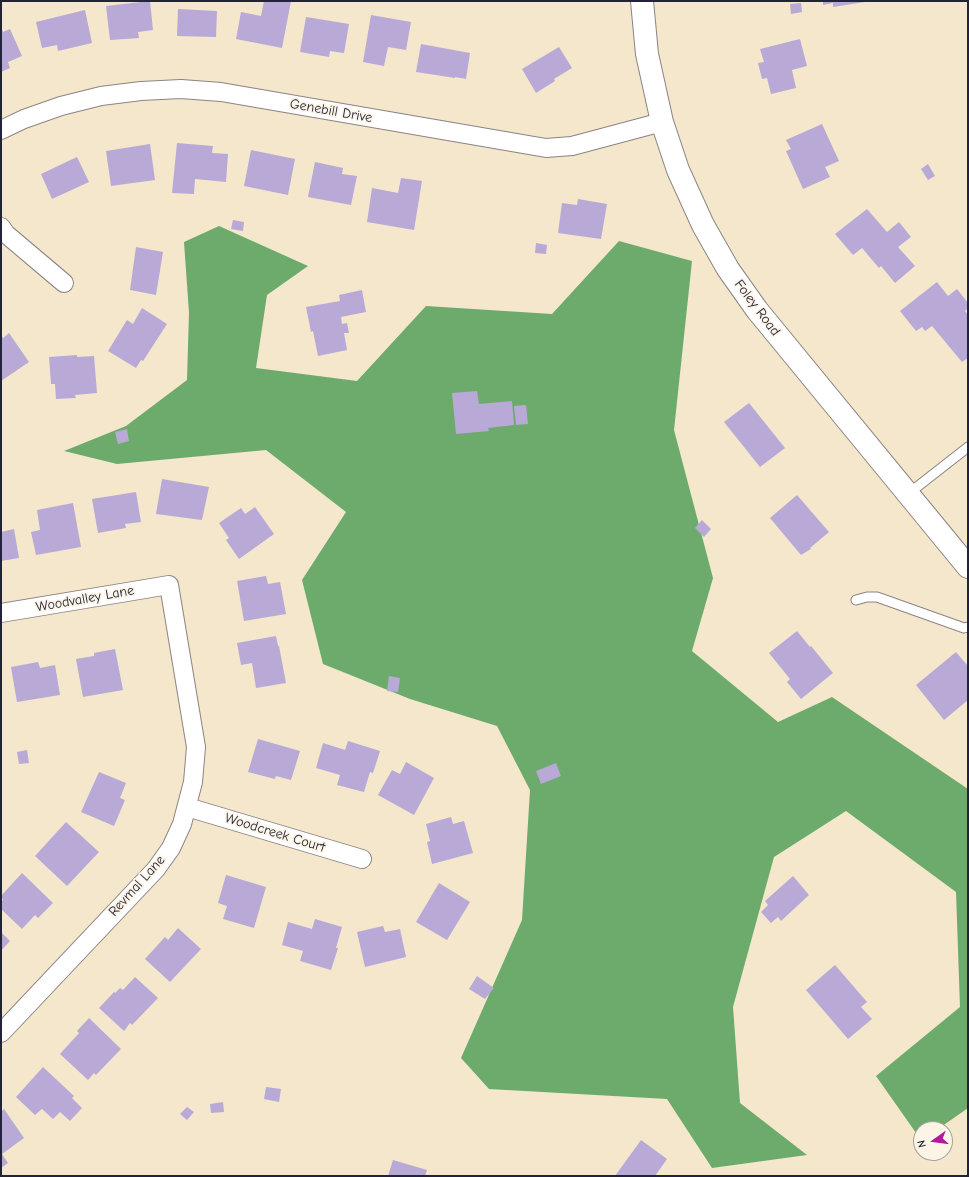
<!DOCTYPE html>
<html>
<head>
<meta charset="utf-8">
<style>
  body { margin:0 }
  #map { position:relative; width:969px; height:1177px; overflow:hidden; background:#f4e7cc; font-family:"Comic Neue",sans-serif }
  canvas { display:block }
  .frame { position:absolute; inset:0; border:2px solid #22223b; pointer-events:none }
  .north { position:absolute; left:913px; top:1121px; width:40px; height:40px; box-sizing:border-box; background:#fcf5e5; border:1px solid #a5a1a1; border-radius:50%; rotate:256deg; font-size:11px; font-weight:700; line-height:16px; text-align:center; color:#22223b }
  .north::after { content:''; display:block; margin:auto; width:14px; height:18px; background:#b5179e; clip-path:polygon(50% 0,100% 100%,50% 72%,0 100%) }
</style>
</head>
<body>
<div id="map">
<canvas width="969" height="1177"></canvas>
<div class="frame"></div>
<div class="north">N</div>
</div>
<script>
const ctx = document.querySelector('canvas').getContext('2d');
ctx.lineJoin = 'round';
function fillPath(path, color) { ctx.fillStyle = color; ctx.fill(path, 'evenodd'); }
const shape = rows => new Path2D(rows.map(r => 'M' + r).join(''));
function stroke(path, color, width, dash) { ctx.strokeStyle = color; ctx.lineWidth = width; ctx.lineCap = dash ? 'butt' : 'round'; ctx.setLineDash(dash || []); ctx.stroke(path); }
function write(font, color, halo, rows, align = 'center') {
  ctx.font = font + ' "Comic Neue",sans-serif'; ctx.lineWidth = 3.5; ctx.setLineDash([]); ctx.textBaseline = 'middle'; ctx.strokeStyle = halo; ctx.fillStyle = color; for (const [text, x, y, turn = 0] of rows) {
    ctx.save(); ctx.translate(x, y); ctx.rotate((+turn || 0) * Math.PI / 180); ctx.textAlign = isNaN(turn) ? turn : align; if (halo) ctx.strokeText(text, 0, 0); ctx.fillText(text, 0, 0); ctx.restore();
  }
}
fillPath(shape([
  [219,226,308,266,267,295,256,368,357,381,426,306,552,314,619,241,692,261,674,430,713,578,692,651,778,722,832,697,968,789,968,1108,938,1129,921,1129,921,1140,876,1076,960,1007,956,892,846,811,774,857,733,1007,740,1103,807,1155,712,1168,667,1099,489,1089,461,1058,522,920,530,790,497,726,410,699,323,664,302,580,346,512,266,450,117,464,64,451,126,426,187,380,189,313,184,242]
]), '#6dab6c');
fillPath(shape([
  [150,1,153,30,138,32,139,38,110,40,106,6],
  [264,1,291,1,282,48,236,39,241,12,261,16],
  [823,1,865,1,865,2,833,7,833,3,823,5],
  [801,3,802,12,791,14,790,4],
  [178,9,217,11,216,37,177,36],
  [85,10,92,43,58,51,57,45,42,48,36,22],
  [371,15,411,22,406,50,388,47,384,66,363,62],
  [306,17,349,24,344,53,330,51,329,57,300,52],
  [1,27,3,32,10,29,22,56,8,62,10,68,1,72],
  [800,39,807,66,792,70,796,88,771,94,767,78,762,79,758,63,764,62,760,49],
  [421,44,470,53,466,79,455,77,455,78,416,72],
  [559,47,572,68,554,79,555,81,536,93,522,69],
  [822,124,839,161,825,167,830,177,803,189,786,151,791,149,786,140],
  [177,143,213,146,212,153,228,154,226,182,195,179,194,194,172,193],
  [150,144,155,180,111,186,106,151],
  [251,150,295,159,288,195,244,186],
  [77,157,89,182,52,199,41,174],
  [315,162,343,168,342,174,357,176,351,205,308,197],
  [928,164,935,176,928,180,921,169],
  [401,178,422,181,414,230,367,222,372,188,398,193],
  [578,199,607,204,601,239,558,233,562,203,577,205],
  [867,209,887,232,899,222,911,237,898,247,915,266,895,283,881,266,879,268,862,248,853,255,835,234],
  [233,220,244,222,243,231,231,229],
  [536,243,547,245,546,254,535,253],
  [136,247,163,252,156,295,130,290],
  [937,282,948,296,957,289,968,303,968,308,965,311,968,315,968,358,962,362,932,326,925,331,922,327,916,331,900,311],
  [362,290,366,312,341,317,342,324,347,323,349,333,344,333,347,350,318,356,313,331,311,332,306,307,340,301,339,295],
  [142,308,167,324,143,361,141,360,136,368,108,351,127,320,133,324],
  [9,333,29,362,1,381,1,335,3,338],
  [77,355,77,357,94,356,97,393,75,395,76,398,56,399,55,384,51,384,49,357],
  [477,391,479,404,512,401,514,425,488,428,489,431,456,434,452,393],
  [749,403,785,448,760,467,724,422],
  [526,405,528,424,516,425,514,406],
  [127,429,129,441,118,444,115,432],
  [162,479,209,487,202,520,156,514],
  [136,492,141,522,125,524,126,528,98,533,92,499],
  [797,495,829,532,810,548,811,549,801,555,770,518],
  [73,503,81,547,36,555,31,532,40,530,37,510],
  [255,507,274,534,239,559,226,540,229,538,219,523,241,508,245,514],
  [702,520,711,529,704,537,695,528],
  [14,529,19,558,1,561,1,532],
  [266,576,268,584,280,582,286,614,244,621,237,581],
  [797,631,810,647,811,646,833,673,801,699,787,682,790,679,769,653],
  [276,636,278,646,279,646,286,683,256,688,252,663,241,665,237,643],
  [115,649,123,690,83,697,76,659,94,656,94,653],
  [956,652,968,666,968,700,944,720,916,685],
  [38,662,40,668,55,665,60,695,17,702,11,667],
  [389,676,400,678,398,692,387,691],
  [258,739,300,751,291,780,276,776,275,779,248,772],
  [348,741,380,751,373,773,370,772,364,792,337,785,340,775,316,768,323,743,345,750],
  [27,750,29,763,19,764,17,752],
  [406,762,434,778,414,815,378,795,392,770,400,774],
  [556,763,561,776,541,784,536,771],
  [99,772,126,783,120,798,125,800,114,826,81,812],
  [451,817,453,824,464,821,473,853,432,864,427,842,430,841,426,824],
  [66,822,99,852,67,886,35,856],
  [22,873,53,903,38,918,35,915,22,929,1,909,1,902,3,900,1,896],
  [226,875,266,887,254,928,223,919,227,906,218,903],
  [793,876,809,895,781,921,778,917,771,923,761,912,768,905,765,901],
  [439,883,470,902,447,940,416,922],
  [315,919,342,927,336,948,338,948,331,970,300,961,303,951,282,945,288,922,312,929],
  [383,926,385,932,400,929,406,957,365,967,357,932],
  [178,928,201,949,170,982,145,959,165,937,168,940],
  [1,932,10,941,1,951],
  [835,965,867,1002,861,1007,872,1019,848,1039,806,990],
  [477,976,494,988,485,999,469,989],
  [135,977,158,998,132,1025,130,1023,124,1031,99,1008,114,992,115,993,120,988,123,990],
  [89,1018,121,1049,96,1075,94,1073,88,1080,60,1054,79,1033,77,1031],
  [43,1067,74,1096,72,1098,82,1108,70,1121,60,1112,53,1119,42,1109,35,1115,16,1097],
  [266,1087,281,1089,279,1102,264,1099],
  [223,1102,224,1112,211,1113,210,1104],
  [187,1107,194,1112,187,1120,180,1114],
  [4,1109,24,1138,2,1154,8,1163,1,1168,1,1112],
  [641,1140,667,1159,655,1176,615,1176],
  [393,1160,427,1170,425,1176,388,1176]
]), '#b8a9d7');
const service = shape([
  [908,494,968,447],
  [856,600,867,597,877,597,964,628,968,627]
]);
const minor = shape([
  [1,130,24,119,61,106,101,96,141,91,181,89,221,92,546,148,572,146,662,122],
  [1,227,6,234,64,283],
  [1,613,169,585,196,747,193,782,182,824,171,848,156,869,1,1033],
  [187,807,362,859]
]);
const tertiary = shape([
  [642,1,647,54,662,122,678,170,703,225,728,269,757,310,968,567]
]);
stroke(service, '#8b8484', 11);
stroke(minor, '#8b8484', 20);
stroke(tertiary, '#8b8484', 24);
stroke(service, '#fff', 9);
stroke(minor, '#fff', 18);
stroke(tertiary, '#fff', 22);
write('14px', '#22223b', '#fcf5e5', [
  ["Genebill Drive",331,111,10],
  ["Foley Road",757,308,53],
  ["Woodvalley Lane",85,599,-10],
  ["Woodcreek Court",275,833,17],
  ["Revmal Lane",137,886,-48]
]);
</script>
</body>
</html>
